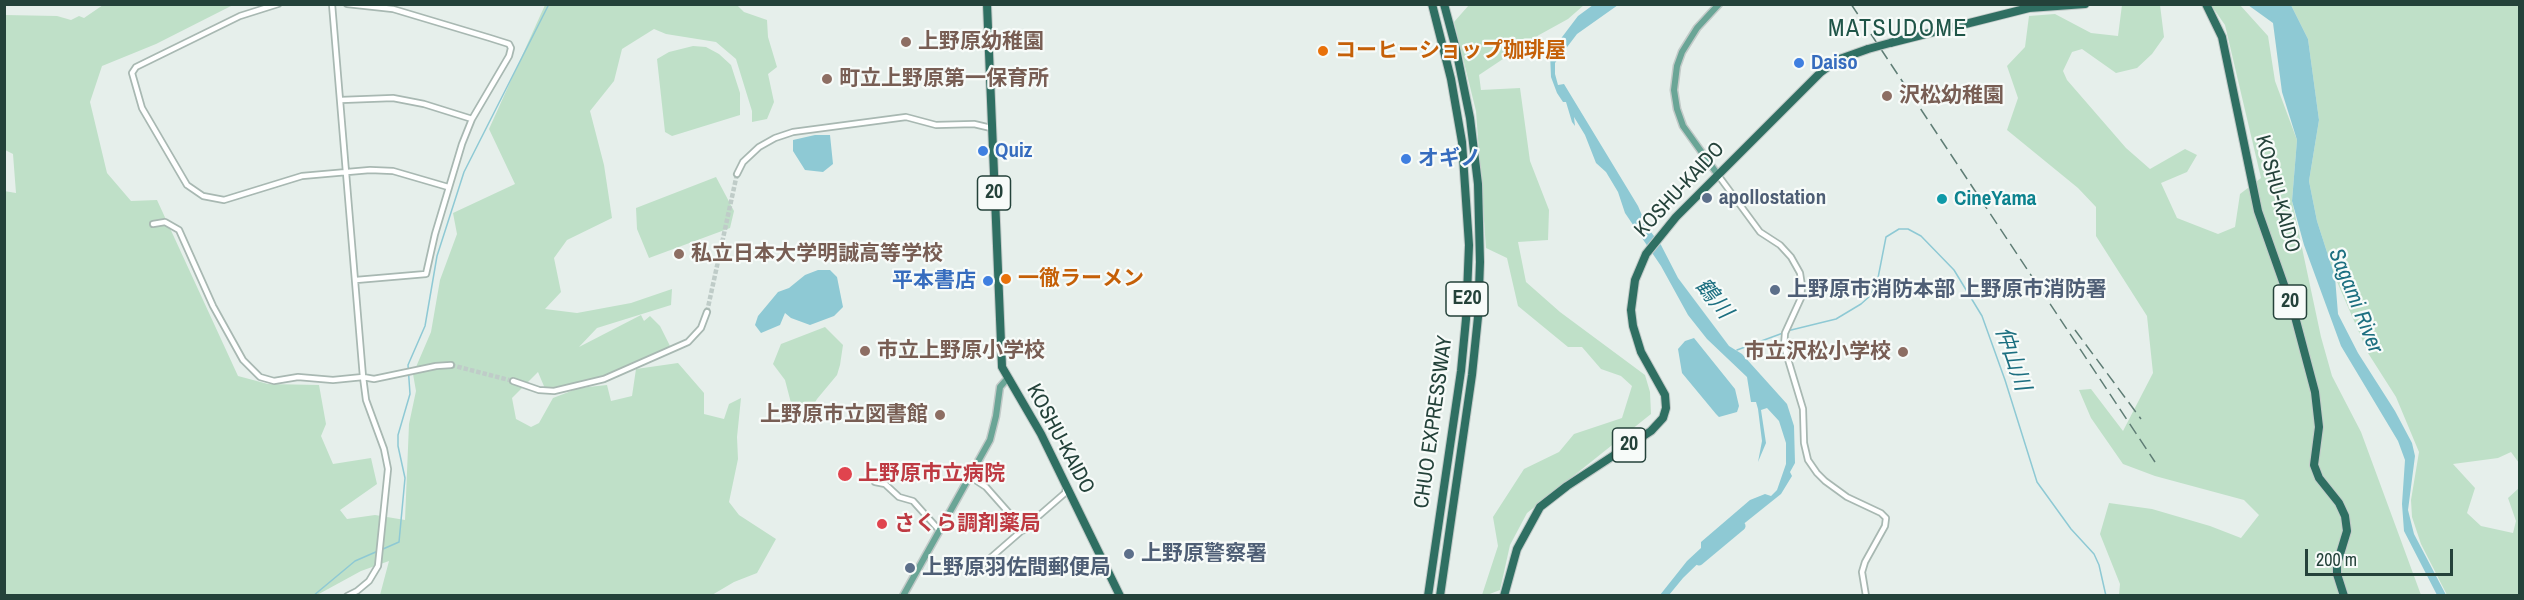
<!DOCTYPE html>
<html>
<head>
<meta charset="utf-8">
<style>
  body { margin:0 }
  #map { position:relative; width:2524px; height:600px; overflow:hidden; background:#e6efeb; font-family:"Archivo Narrow",sans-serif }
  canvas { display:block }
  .frame { position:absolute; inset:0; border:6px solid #24423a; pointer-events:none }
  .scale { position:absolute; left:2305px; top:549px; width:148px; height:27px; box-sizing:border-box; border:3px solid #24423a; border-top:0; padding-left:8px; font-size:18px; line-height:21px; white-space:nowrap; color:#24423a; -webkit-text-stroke:4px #f7fbf9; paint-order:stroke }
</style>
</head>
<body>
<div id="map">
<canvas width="2524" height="600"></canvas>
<div class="frame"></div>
<div class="scale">200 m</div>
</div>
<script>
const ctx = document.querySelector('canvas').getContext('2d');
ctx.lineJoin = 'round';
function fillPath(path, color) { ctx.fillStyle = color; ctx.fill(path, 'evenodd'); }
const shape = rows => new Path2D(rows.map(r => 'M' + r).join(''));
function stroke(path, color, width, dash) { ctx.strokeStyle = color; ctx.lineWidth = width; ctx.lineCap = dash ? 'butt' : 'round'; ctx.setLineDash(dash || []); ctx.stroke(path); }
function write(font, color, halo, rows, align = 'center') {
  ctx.font = font + ' "Archivo Narrow","Noto Sans JP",sans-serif'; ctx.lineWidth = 4.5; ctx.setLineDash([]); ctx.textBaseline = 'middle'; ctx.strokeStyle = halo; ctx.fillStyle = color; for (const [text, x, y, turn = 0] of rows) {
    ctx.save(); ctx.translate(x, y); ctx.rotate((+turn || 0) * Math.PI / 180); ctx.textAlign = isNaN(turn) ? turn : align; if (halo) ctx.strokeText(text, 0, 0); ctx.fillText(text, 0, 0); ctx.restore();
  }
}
fillPath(shape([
  [103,5,233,5,156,44,102,66,90,102,107,173,131,201,157,200,238,376,268,384,319,385,326,424,321,436,333,464,371,458,377,484,340,510,347,519,375,515,405,520,409,424,416,391,413,374,431,332,440,280,457,234,453,213,515,184,489,129,545,5,737,5,744,12,767,20,768,37,777,67,768,74,774,102,767,119,752,122,752,111,736,59,716,42,666,34,654,29,622,49,614,81,590,111,604,165,612,218,567,240,554,258,561,292,545,309,577,313,631,303,672,289,671,305,597,328,579,347,641,315,644,321,650,316,660,326,672,350,604,379,546,391,538,372,512,398,516,419,531,427,539,423,553,398,579,388,607,385,611,401,632,396,636,369,678,363,704,393,704,414,724,419,729,404,741,398,737,437,738,459,729,502,739,515,776,539,757,573,734,582,712,595,380,595,389,561,361,571,317,595,5,595,4,191,16,193,13,154,5,150,5,15,57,16,71,20,79,16,84,18],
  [1469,5,1584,5,1568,19,1539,35,1479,75,1481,90,1520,88,1530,161,1549,210,1548,240,1518,242,1526,282,1560,312,1645,375,1650,392,1651,414,1527,513,1510,545,1500,590,1487,595,1482,595,1498,546,1493,517,1524,469,1559,452,1574,434,1622,418,1632,386,1621,376,1601,369,1582,347,1568,347,1518,306,1507,258,1486,248,1476,111,1454,22],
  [2122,5,2160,5,2164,37,2152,54,2137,68,2116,73,2082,49,2072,52,2063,71,2067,80,2126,148,2150,169,2185,149,2197,155,2187,172,2161,183,2177,218,2218,234,2235,227,2240,194,2261,178,2225,25,2211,5,2240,5,2268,36,2275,81,2297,140,2292,201,2321,337,2332,376,2361,432,2421,595,2119,595,2120,584,2100,534,2109,503,2152,509,2210,526,2241,538,2259,515,2244,500,2155,476,2123,464,2091,418,2079,390,2091,389,2123,431,2153,373,2147,316,2096,236,2096,207,2078,188,2007,130,2018,98,2007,66,2025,47,2029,16,2055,14,2091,33,2118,36],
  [2291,5,2519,5,2519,463,2511,452,2498,458,2453,464,2475,488,2467,513,2481,526,2513,533,2516,521,2508,498,2519,488,2519,595,2447,595,2421,544,2412,517,2411,500,2419,452,2396,397,2368,353,2335,277,2317,221,2309,181,2319,120,2308,39],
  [693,46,706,47,719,54,731,65,740,93,740,115,672,136,665,132,657,59,669,52],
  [716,177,734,211,730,228,649,258,637,229,636,208],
  [825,327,843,345,840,365,837,375,817,399,810,411,791,403,785,380,773,364,781,344]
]), '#bfe0c8');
fillPath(shape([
  [1593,5,1618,5,1577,34,1555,63,1555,74,1558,85,1564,84,1638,206,1647,227,1661,245,1678,278,1729,346,1742,354,1787,404,1794,426,1795,463,1790,472,1792,476,1781,494,1716,546,1683,578,1669,595,1660,595,1687,561,1701,548,1701,542,1750,500,1765,494,1771,496,1777,490,1786,464,1786,443,1779,421,1767,408,1761,410,1766,443,1758,462,1762,441,1758,409,1756,402,1751,402,1747,377,1707,339,1688,315,1661,266,1625,213,1618,192,1606,172,1596,163,1585,135,1574,117,1575,126,1572,122,1566,102,1563,102,1557,93,1551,77,1550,53,1578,16],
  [2248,5,2291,5,2308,39,2319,120,2309,181,2317,221,2335,277,2338,314,2358,353,2395,411,2412,443,2415,456,2408,510,2414,534,2446,595,2437,595,2404,531,2402,504,2405,460,2398,441,2341,346,2304,245,2292,201,2297,140,2282,92,2273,23],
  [815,135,830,135,833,164,823,172,805,170,793,151,793,140],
  [818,270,830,270,837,277,843,307,834,316,810,325,791,318,785,313,780,325,761,333,755,325,758,316,778,292,789,288,805,275],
  [1694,338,1735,389,1739,406,1737,412,1719,417,1716,414,1682,373,1678,349,1685,341]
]), '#8ec9d4');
stroke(shape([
  [1787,331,1836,319,1861,304,1870,296,1877,283,1886,237,1899,229,1908,229,1921,236,1954,270,1982,316,2005,380,2037,482,2071,529,2094,554,2099,565,2106,596],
  [1737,350,1783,333],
  [383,549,399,542,405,478,398,446,398,435,410,394,408,365,425,326,437,256,464,172,549,4],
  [313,596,355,561,378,551]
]), '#8ec9d4', 1.5);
stroke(shape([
  [1699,561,1741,526]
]), '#8ec9d4', 9);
stroke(shape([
  [707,312,737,174],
  [451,365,513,381]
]), '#bfccc8', 4.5, [4.5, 2]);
const minor = shape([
  [278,4,240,16,136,67,132,73,142,108,187,185,203,196,224,200,302,176,370,170,393,171,448,187],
  [332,4,363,377,366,400,384,449,388,469,378,566,369,581,357,591,347,596],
  [347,4,393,9,490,38,509,44,511,48,509,56,472,119,462,144,435,234,426,274,356,280],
  [341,100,393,98,424,104,472,119],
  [737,174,743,162,759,147,775,138,793,132,906,117,936,125,974,124,991,128],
  [1718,175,1760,232,1780,245,1791,257,1800,273,1802,286,1801,298,1785,333,1784,346,1803,409,1804,443,1808,460,1817,473,1825,481,1847,497,1881,513,1886,518,1885,526,1865,562,1862,572,1866,596],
  [153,224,165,222,179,230,213,306,243,360,260,377,274,381,298,377,333,380,363,377,374,379,436,366,451,365],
  [513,381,539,390,554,391,604,379,688,342,701,328,707,312],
  [969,476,986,487,1024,530],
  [875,482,885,484,899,497,913,501,939,530],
  [980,567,1065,493,1066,488]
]);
const major = shape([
  [1718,175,1683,126,1677,109,1674,90,1677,66,1682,52,1697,28,1719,4],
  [903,596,990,440,996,416,1000,387,1007,379]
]);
const highway = shape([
  [987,4,1002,367,1041,434,1120,596],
  [2206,4,2222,37,2258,211,2294,313,2315,392,2319,427,2314,465,2319,478,2339,503,2345,516,2347,531,2337,564,2337,574,2344,596],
  [1890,43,2029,8,2085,4],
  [1428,596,1461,371,1466,319,1469,245,1462,142,1451,79,1432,4],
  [1440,596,1472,375,1478,317,1480,262,1478,184,1470,118,1456,49,1444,4],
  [1504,596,1517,549,1540,507,1567,486,1651,431,1663,418,1666,408,1665,395,1641,352,1633,326,1631,310,1635,280,1646,254,1676,217,1821,72,1837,60,1868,49]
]);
stroke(minor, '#a8b8b2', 8);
stroke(major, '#c2cac8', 9);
stroke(highway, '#c2cac8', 10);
stroke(minor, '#fff', 4.5);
stroke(major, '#6aa596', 6);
stroke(highway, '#2f6f62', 8);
stroke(shape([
  [1851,4,2155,462],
  [2075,330,2141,419]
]), '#5f7d75', 1.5, [12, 6]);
const highwayBridge = shape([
  [1868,49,1890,43]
]);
stroke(highwayBridge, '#c2cac8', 10, []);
stroke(highwayBridge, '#2f6f62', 8);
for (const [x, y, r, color] of [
  [906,42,6,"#8d6e63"],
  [1323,51,6,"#e8710a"],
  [1799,63,6,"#3f7fe0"],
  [827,79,6,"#8d6e63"],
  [1887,96,6,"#8d6e63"],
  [983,151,6,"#3f7fe0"],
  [1406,159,6,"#3f7fe0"],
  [1707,198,6,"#5c6f8a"],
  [1942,199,6,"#0f9aa8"],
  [679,254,6,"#8d6e63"],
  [1006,279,6,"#e8710a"],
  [988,281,6,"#3f7fe0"],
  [1775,290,6,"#5c6f8a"],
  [865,351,6,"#8d6e63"],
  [1903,352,6,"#8d6e63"],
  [940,415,6,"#8d6e63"],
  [845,474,8,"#e0444e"],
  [882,524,6,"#e0444e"],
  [1129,554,6,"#5c6f8a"],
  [910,568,6,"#5c6f8a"]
]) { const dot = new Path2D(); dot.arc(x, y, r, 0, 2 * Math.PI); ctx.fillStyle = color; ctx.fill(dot); stroke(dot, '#f7fbf9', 2); }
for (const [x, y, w] of [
  [994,193,33],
  [1467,299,42],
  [2290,302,33],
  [1629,445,33]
]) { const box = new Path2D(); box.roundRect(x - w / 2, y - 17, w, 34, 4.5); ctx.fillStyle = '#f7fbf9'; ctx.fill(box); stroke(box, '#24423a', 1.5); }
write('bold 20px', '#24423a', null, [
  ["20",994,193],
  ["E20",1467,299],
  ["20",2290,302],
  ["20",1629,445]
]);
write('bold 21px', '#785e54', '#f7fbf9', [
  ["上野原幼稚園",918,42],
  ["町立上野原第一保育所",839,79],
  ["沢松幼稚園",1899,96],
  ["私立日本大学明誠高等学校",691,254],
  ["市立上野原小学校",877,351],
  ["市立沢松小学校",1891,352,"right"],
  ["上野原市立図書館",928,415,"right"]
], 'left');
write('bold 21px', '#c56008', '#f7fbf9', [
  ["コーヒーショップ珈琲屋",1335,51],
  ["一徹ラーメン",1018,279]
], 'left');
write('bold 21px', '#366cbe', '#f7fbf9', [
  ["Daiso",1811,63],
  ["Quiz",995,151],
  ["オギノ",1418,159],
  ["平本書店",976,281,"right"]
], 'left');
write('21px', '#24423a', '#f7fbf9', [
  ["KOSHU-KAIDO",1680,190,-47],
  ["KOSHU-KAIDO",2277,194,75],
  ["CHUO EXPRESSWAY",1434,422,-82],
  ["KOSHU-KAIDO",1060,439,62]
]);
write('bold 21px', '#4e5e75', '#f7fbf9', [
  ["apollostation",1719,198],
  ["上野原市消防本部 上野原市消防署",1787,290],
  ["上野原警察署",1141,554],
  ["上野原羽佐間郵便局",922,568]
], 'left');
write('bold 21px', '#0d838f', '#f7fbf9', [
  ["CineYama",1954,199]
], 'left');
write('bold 21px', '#be3a42', '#f7fbf9', [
  ["上野原市立病院",858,474],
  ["さくら調剤薬局",894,524]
], 'left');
write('italic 22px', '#1c6f80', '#f7fbf9', [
  ["鶴川",1713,299,51],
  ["Sagami River",2355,301,68],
  ["仲山川",2012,359,71]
]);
ctx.letterSpacing = '1.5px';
write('24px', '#1f5548', '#f7fbf9', [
  ["MATSUDOME",1898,30]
]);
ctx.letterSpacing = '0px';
</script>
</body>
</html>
